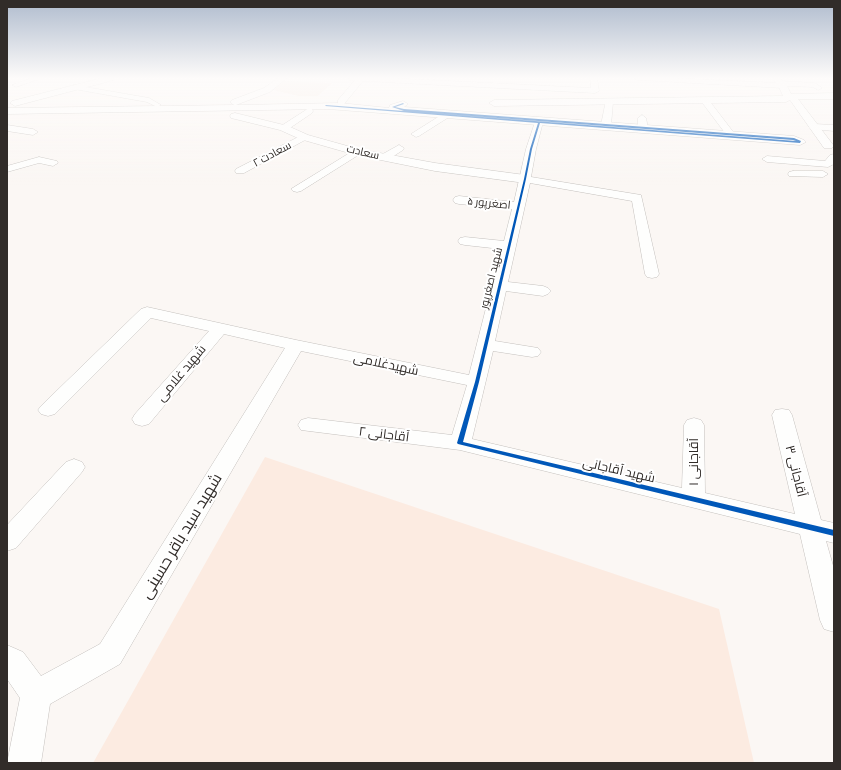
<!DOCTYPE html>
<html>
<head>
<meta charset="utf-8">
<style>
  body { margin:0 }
  #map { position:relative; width:841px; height:770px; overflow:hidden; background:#fbf7f4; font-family:Barlow,sans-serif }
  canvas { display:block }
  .frame { position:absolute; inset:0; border:8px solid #312c29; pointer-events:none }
</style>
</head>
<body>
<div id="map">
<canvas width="841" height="770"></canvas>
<div class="frame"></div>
</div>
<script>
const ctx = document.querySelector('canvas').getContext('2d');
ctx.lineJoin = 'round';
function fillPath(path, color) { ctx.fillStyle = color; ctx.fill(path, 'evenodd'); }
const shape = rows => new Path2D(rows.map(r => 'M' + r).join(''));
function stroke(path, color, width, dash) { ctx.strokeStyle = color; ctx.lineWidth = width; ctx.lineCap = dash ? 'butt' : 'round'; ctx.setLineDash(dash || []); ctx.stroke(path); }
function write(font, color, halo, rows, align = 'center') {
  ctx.font = font + ' Barlow,Cairo,sans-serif'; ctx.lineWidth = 4; ctx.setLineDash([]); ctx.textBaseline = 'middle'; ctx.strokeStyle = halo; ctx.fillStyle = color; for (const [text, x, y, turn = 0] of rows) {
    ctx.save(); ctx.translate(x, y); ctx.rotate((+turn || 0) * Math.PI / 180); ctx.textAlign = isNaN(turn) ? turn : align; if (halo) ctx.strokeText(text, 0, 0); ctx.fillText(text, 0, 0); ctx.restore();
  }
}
fillPath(shape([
  [284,81,332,83,318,96,298,96,273,90]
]), '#f8ebe3');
fillPath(shape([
  [265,457,719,609,754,763,93,763]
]), '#fcebe1');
const street = shape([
  [31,78,42,78,16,87,12,85,31,78],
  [349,78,389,78,591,88,590,78,597,78,599,91,595,93,363,81,344,104,338,104,338,100,355,80,349,80,349,78],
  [634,78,673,78,777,83,780,81,815,83,822,88,818,90,813,87,786,86,783,88,638,80,634,78],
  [74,85,149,98,161,105,157,107,147,102,74,89,74,85],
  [702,99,708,99,734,133,736,135,734,137,728,137,701,101,702,99],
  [606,100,612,100,613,102,611,125,606,128,601,125,606,100],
  [309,108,312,109,313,111,312,113,287,130,281,130,279,128,281,126,309,108],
  [446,112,450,115,449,117,419,136,416,137,411,134,446,112],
  [642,115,646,118,648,128,643,131,638,128,638,118,642,115],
  [539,119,543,122,536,149,531,177,641,195,659,274,657,277,652,278,647,277,645,274,632,201,530,183,508,282,543,286,548,288,551,291,548,294,543,296,506,291,495,341,532,347,538,348,541,352,538,356,532,357,493,351,472,439,682,488,684,425,687,420,694,418,701,420,704,425,705,493,795,514,772,415,775,410,782,409,789,410,792,415,821,520,834,523,834,543,826,541,834,569,834,632,824,629,820,620,800,534,460,450,301,430,298,425,301,420,308,418,452,435,467,385,301,351,120,664,50,704,41,763,7,763,20,698,7,679,7,645,23,652,41,676,100,644,285,348,224,334,149,424,142,426,135,424,132,419,135,414,209,331,151,318,55,414,48,416,41,414,38,410,41,406,141,309,147,307,296,340,469,375,501,249,465,245,460,244,458,241,460,238,465,237,504,241,512,209,459,204,455,203,453,200,455,197,459,196,514,202,526,149,535,122,539,119],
  [814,124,834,125,834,131,811,129,809,127,814,124],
  [7,125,33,129,38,132,33,135,7,131,7,125],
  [304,134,309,137,307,139,244,173,236,173,235,171,236,169,304,134],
  [399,145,404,148,403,150,389,159,381,159,380,157,381,155,399,145],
  [356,149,360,150,361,152,360,154,301,191,297,192,293,191,291,189,356,149],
  [834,154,834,164,828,167,767,162,762,159,767,156,825,161,830,155,834,154],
  [39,157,57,161,58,163,53,166,39,163,7,172,7,166,39,157],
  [793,171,823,171,828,174,823,177,789,176,788,174,789,172,793,171],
  [74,459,82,462,85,467,82,472,16,548,7,551,7,525,66,462,74,459]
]);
const secondary = shape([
  [102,78,115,78,114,80,15,106,10,103,12,101,102,78],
  [278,78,287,78,270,92,236,105,340,103,389,108,390,105,403,101,408,104,404,107,794,136,804,140,806,142,800,145,328,109,7,114,7,108,234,105,230,102,232,100,264,88,278,78],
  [772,78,780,78,787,86,791,94,834,93,834,99,798,99,834,146,832,148,824,148,790,100,786,102,494,106,489,103,494,100,783,96,779,87,772,78],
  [235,113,288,126,308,135,358,149,435,163,525,175,530,176,531,179,530,182,525,183,435,171,356,155,300,139,280,130,231,118,230,116,231,114,235,113]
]);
stroke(street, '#c4c0bd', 1);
stroke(secondary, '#c4c0bd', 1);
fillPath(street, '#fefefd');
fillPath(secondary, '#fefefd');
fillPath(shape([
  [403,103,404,104,395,107,404,109,794,138,801,141,800,143,540,123,532,149,526,179,479,382,463,442,834,530,834,536,458,444,457,443,475,382,524,179,530,149,538,123,325,106,326,105,796,141,793,140,404,111,392,107,403,103]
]), '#0057b8');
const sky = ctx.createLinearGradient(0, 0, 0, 186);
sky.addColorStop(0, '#b0bcce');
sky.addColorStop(0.42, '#fdfbfa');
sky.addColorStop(1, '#fdfbfa00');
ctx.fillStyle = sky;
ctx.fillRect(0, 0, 841, 186);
write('11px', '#312c29', '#fff', [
  ["سعادت",363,152,13],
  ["سعادت ۲",272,154,-28],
  ["اصغرپور ۵",489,203,6],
  ["شهید اصغرپور",491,278,-76]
]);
write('13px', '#312c29', '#fff', [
  ["شهیدغلامی",386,364,12],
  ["شهید غلامی",181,373,-50],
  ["آقاجانی ۲",384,434,7],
  ["آقاجانی ۱",694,462,-90],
  ["شهید آقاجانی",619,470,13],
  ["آقاجانی ۳",796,471,76]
]);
write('16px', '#312c29', '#fff', [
  ["شهید سید باقر حسینی",181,536,-59]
]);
</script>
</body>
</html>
